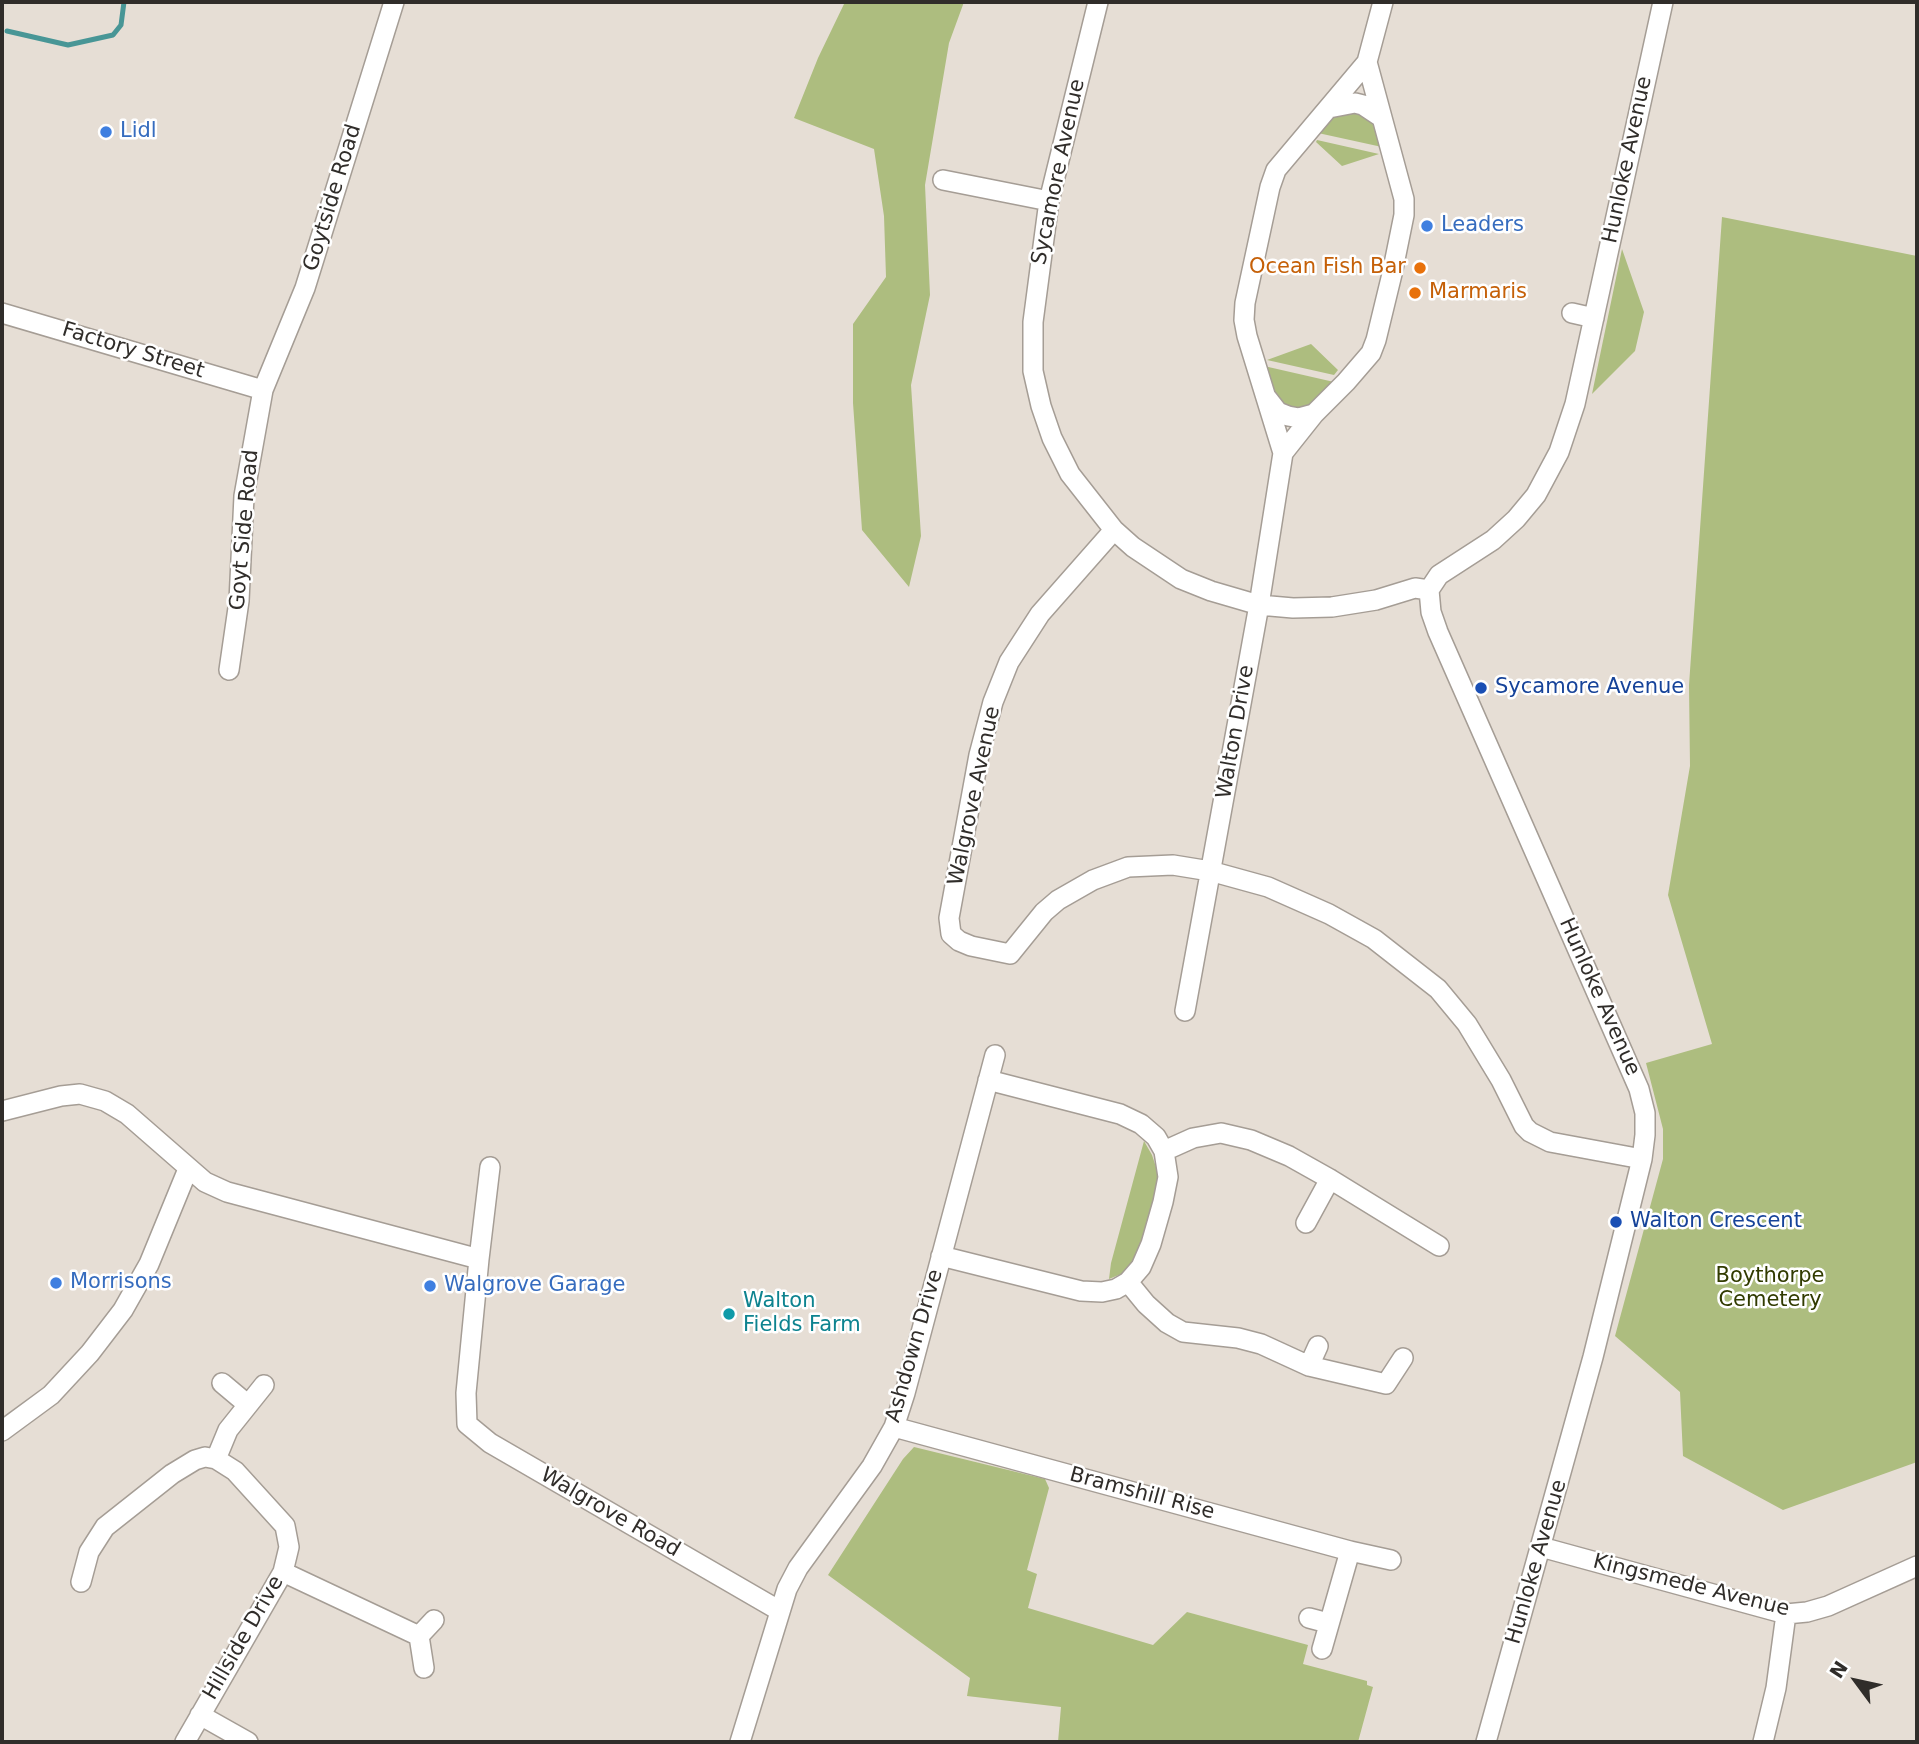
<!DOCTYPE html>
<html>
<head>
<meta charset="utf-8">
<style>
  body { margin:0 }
  #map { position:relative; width:1919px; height:1744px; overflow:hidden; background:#e6ded5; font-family:"DejaVu Sans",sans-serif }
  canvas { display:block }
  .frame { position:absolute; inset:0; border:4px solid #302d2a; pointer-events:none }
  .north { position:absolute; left:1821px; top:1646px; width:70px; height:70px; -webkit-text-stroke:5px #fff; paint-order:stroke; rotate:303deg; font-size:19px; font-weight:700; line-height:28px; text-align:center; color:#302d2a }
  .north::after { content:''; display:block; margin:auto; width:24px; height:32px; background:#302d2a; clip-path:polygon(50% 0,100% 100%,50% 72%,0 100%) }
</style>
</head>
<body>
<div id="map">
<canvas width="1919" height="1744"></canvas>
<div class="frame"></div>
<div class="north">N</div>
</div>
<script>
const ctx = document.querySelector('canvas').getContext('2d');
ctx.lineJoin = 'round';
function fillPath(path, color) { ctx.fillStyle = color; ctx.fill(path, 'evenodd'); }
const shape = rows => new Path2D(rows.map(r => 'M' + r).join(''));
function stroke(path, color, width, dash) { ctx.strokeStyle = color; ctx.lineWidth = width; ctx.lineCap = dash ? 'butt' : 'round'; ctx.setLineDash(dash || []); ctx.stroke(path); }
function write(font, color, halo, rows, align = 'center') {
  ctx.font = font + ' "DejaVu Sans",sans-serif'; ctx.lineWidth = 5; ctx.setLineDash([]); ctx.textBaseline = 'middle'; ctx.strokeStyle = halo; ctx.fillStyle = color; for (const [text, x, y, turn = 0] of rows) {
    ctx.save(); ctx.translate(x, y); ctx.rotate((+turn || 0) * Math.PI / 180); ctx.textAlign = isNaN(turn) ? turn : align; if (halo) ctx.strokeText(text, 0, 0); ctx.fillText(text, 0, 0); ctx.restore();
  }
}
fillPath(shape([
  [845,2,964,2,949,43,925,185,930,295,911,385,921,536,909,587,862,530,853,403,853,324,886,277,884,216,874,149,794,118,818,58],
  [1347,108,1371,120,1382,147,1318,133,1332,117],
  [1317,140,1379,154,1342,166,1316,142],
  [1722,217,1917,256,1917,1462,1783,1510,1683,1456,1680,1392,1615,1336,1663,1159,1663,1129,1646,1063,1712,1044,1668,895,1690,766,1689,685],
  [1622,249,1644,312,1635,351,1592,394],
  [1311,344,1338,370,1334,375,1267,360],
  [1264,366,1334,382,1312,404,1302,410,1284,406,1275,396],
  [1144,1141,1152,1155,1159,1176,1156,1195,1138,1258,1126,1272,1109,1279,1111,1263],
  [914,1447,1045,1479,1049,1488,1027,1570,1037,1574,1028,1608,1153,1645,1187,1612,1308,1645,1303,1664,1367,1681,1367,1685,1373,1687,1358,1742,1058,1742,1061,1707,967,1696,970,1678,828,1575,903,1459]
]), '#adbd7f');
stroke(shape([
  [7,31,68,45,113,35,121,25,124,2]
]), '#489696', 5);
const minor = shape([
  [1098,2,1049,201,1033,322,1033,371,1041,406,1052,438,1070,474,1114,530,1133,547,1181,579,1211,591,1259,605,1293,608,1332,607,1376,600,1415,588,1429,590],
  [1329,108,1355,103,1363,105,1381,117],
  [943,180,1049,201],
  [2,313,263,390],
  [1572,313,1594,318],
  [1267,398,1278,412,1288,416,1299,418,1314,414],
  [1283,453,1314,414,1346,382,1371,353,1376,340,1392,274,1404,215,1404,199,1367,62],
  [1114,530,1040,614,1009,662,993,702,979,755,949,918,951,934,959,941,971,946,1010,954,1044,912,1058,900,1093,880,1128,867,1173,865,1210,871,1268,887,1329,914,1374,939,1438,989,1467,1024,1501,1080,1524,1126,1530,1132,1550,1142,1642,1159],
  [229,670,239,601,244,496,263,390,305,288,394,2],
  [1185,1011,1259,605,1283,453,1247,336,1244,320,1245,303,1270,187,1276,170,1367,62,1383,2],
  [2,1111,61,1096,80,1094,105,1101,127,1114,205,1182,227,1192,479,1259,466,1393,467,1424,490,1443,780,1611],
  [1164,1151,1193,1138,1221,1133,1251,1140,1289,1156,1330,1179,1439,1246],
  [1306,1223,1330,1179],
  [941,1256,1081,1291,1102,1292,1116,1289,1128,1282,1141,1267,1151,1244,1163,1202,1168,1177,1164,1151,1156,1137,1141,1124,1120,1114,988,1080],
  [479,1259,490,1167],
  [1128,1282,1146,1304,1167,1323,1183,1332,1238,1338,1261,1344,1309,1366,1386,1384,1403,1358],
  [1309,1366,1318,1346],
  [222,1383,247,1404],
  [894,1427,1350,1551,1391,1560],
  [2,1431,51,1395,90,1353,123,1310,149,1264,188,1169],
  [216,1459,228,1430,264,1385],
  [1541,1547,1786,1614,1807,1612,1828,1606,1917,1566],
  [283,1572,419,1636],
  [81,1582,89,1552,105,1527,172,1474,195,1460,205,1457,216,1459,235,1471,285,1526,289,1547,283,1572,185,1742],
  [1309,1618,1328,1623],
  [1322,1649,1350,1551],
  [424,1668,419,1636,434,1620],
  [200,1715,248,1742],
  [740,1742,787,1589,798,1568,872,1466,894,1427,905,1393,995,1055],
  [1486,1742,1593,1357,1642,1159,1645,1135,1645,1113,1639,1089,1438,632,1431,612,1429,590,1439,575,1493,540,1516,519,1536,495,1559,452,1575,404,1663,2],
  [1763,1742,1776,1688,1786,1614]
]);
stroke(minor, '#a59d95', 22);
stroke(minor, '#fff', 19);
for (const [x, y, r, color] of [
  [106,132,7,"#3f7fe0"],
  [1427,226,7,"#3f7fe0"],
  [1420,268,7,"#e8710a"],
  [1415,293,7,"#e8710a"],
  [1481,688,7,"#1a4fb4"],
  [1616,1222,7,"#1a4fb4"],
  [56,1283,7,"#3f7fe0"],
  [430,1286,7,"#3f7fe0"],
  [729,1314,7,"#0f9aa8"]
]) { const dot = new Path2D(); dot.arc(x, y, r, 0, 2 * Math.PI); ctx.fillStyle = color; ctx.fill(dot); stroke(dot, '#fff', 2.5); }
write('21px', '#366cbe', '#fff', [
  ["Lidl",120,132],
  ["Leaders",1441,226],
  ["Morrisons",70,1283],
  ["Walgrove Garage",444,1286]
], 'left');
write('21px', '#302d2a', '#fff', [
  ["Hunloke Avenue",1628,160,-78],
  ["Sycamore Avenue",1059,172,-78],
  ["Goytside Road",333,198,-73],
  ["Factory Street",133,351,17],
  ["Goyt Side Road",245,530,-85],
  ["Walton Drive",1236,732,-80],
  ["Walgrove Avenue",975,796,-78],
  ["Hunloke Avenue",1599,997,66],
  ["Ashdown Drive",915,1346,-74],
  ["Bramshill Rise",1142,1494,15],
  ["Walgrove Road",610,1513,30],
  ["Hunloke Avenue",1537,1562,-74],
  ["Kingsmede Avenue",1691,1586,14],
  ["Hillside Drive",244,1638,-60]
]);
write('21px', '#c56008', '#fff', [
  ["Ocean Fish Bar",1406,268],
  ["Marmaris",1429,293,"left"]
], 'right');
write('21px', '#164399', '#fff', [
  ["Sycamore Avenue",1495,688],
  ["Walton Crescent",1630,1222]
], 'left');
write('21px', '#313b00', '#fff', [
  ["Boythorpe",1770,1277],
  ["Cemetery",1770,1301]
]);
write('21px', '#0d838f', '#fff', [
  ["Walton",743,1302],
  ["Fields Farm",743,1326]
], 'left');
</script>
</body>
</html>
